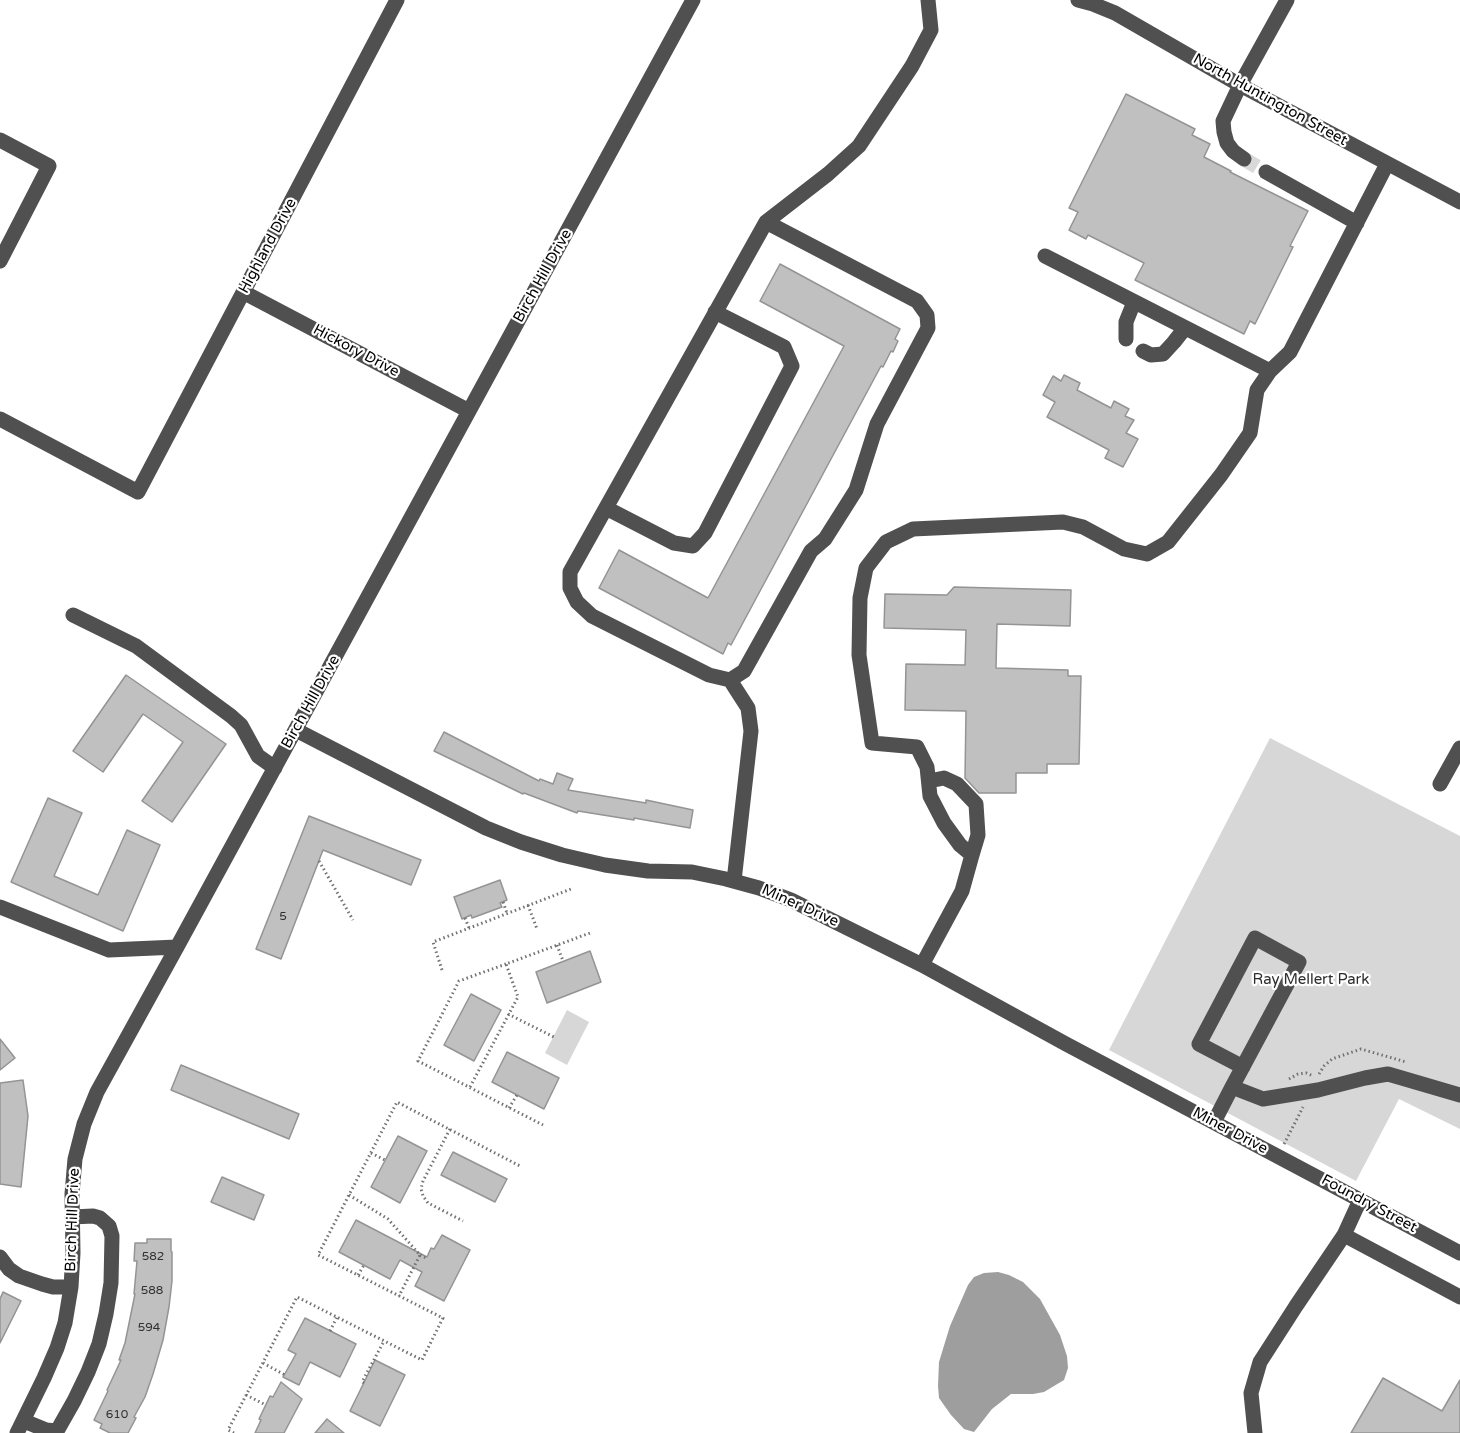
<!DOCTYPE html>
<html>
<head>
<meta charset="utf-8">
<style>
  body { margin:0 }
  canvas { display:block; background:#fff }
</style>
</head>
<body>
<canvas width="1460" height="1433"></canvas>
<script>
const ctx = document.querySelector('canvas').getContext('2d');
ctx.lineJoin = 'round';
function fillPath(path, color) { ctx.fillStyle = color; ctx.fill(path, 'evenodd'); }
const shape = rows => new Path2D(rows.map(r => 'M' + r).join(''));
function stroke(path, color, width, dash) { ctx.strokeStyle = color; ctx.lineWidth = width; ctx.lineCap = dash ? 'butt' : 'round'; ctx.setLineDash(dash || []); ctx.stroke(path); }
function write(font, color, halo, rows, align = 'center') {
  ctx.font = font + ' "Varela Round",sans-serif'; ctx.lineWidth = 4.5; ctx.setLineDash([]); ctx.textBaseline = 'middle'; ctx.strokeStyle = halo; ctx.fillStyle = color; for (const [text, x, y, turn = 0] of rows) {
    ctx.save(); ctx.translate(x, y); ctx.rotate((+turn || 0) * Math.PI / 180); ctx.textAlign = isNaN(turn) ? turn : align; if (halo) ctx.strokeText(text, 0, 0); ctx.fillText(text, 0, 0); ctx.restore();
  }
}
fillPath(shape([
  [1270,738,1460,836,1460,1129,1399,1099,1356,1181,1109,1050],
  [567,1010,589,1022,567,1065,545,1053]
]), '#d7d7d7');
fillPath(shape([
  [998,1272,1009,1275,1023,1282,1040,1299,1060,1335,1067,1356,1068,1368,1064,1380,1044,1392,1033,1394,1011,1394,992,1409,974,1432,964,1429,951,1415,939,1398,938,1386,939,1362,950,1326,968,1285,974,1277,984,1273]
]), '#9e9e9e');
const building = shape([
  [1126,94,1195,129,1192,135,1210,144,1204,157,1231,171,1230,172,1308,211,1290,246,1293,247,1255,324,1250,321,1244,334,1135,280,1144,263,1088,235,1086,239,1069,230,1078,212,1069,208,1126,94],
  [780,264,900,329,895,339,898,341,893,352,891,351,883,367,881,366,731,645,728,643,723,654,599,588,619,550,708,598,844,346,760,301,780,264],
  [1064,375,1080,383,1077,390,1111,408,1114,401,1129,409,1125,416,1134,420,1126,433,1138,439,1123,467,1105,458,1109,450,1047,417,1055,402,1043,395,1053,376,1061,381,1064,375],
  [954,587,1071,590,1070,626,997,624,996,668,1068,670,1068,676,1081,676,1079,764,1047,764,1047,773,1016,773,1016,793,979,793,965,778,966,711,905,710,906,664,965,665,966,630,884,628,885,594,947,595,954,587],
  [126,675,226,744,172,822,142,801,183,742,143,714,103,772,73,751,126,675],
  [444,732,539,781,540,779,553,784,557,773,573,779,568,790,646,803,646,800,693,810,690,828,634,818,634,820,578,811,577,813,524,793,523,794,434,751,444,732],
  [48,798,82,813,54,876,98,895,127,830,160,845,123,931,11,882,48,798],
  [309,816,421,860,411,885,323,850,281,959,256,949,309,816],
  [500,880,507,900,500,903,502,907,472,918,471,915,462,919,454,897,500,880],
  [590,951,601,982,547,1003,536,972,590,951],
  [471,994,501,1010,474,1061,444,1045,471,994],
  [0,1039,15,1058,0,1070,0,1039],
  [507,1052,559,1078,544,1109,492,1082,507,1052],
  [181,1065,299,1114,289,1139,171,1090,181,1065],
  [23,1080,28,1116,21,1187,0,1184,0,1083,23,1080],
  [398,1136,427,1151,400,1203,371,1187,398,1136],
  [453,1152,507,1179,495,1202,441,1175,453,1152],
  [222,1177,264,1195,254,1220,211,1202,222,1177],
  [356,1220,427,1257,431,1248,434,1249,442,1235,470,1250,444,1301,415,1286,422,1272,400,1260,390,1279,339,1252,356,1220],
  [147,1239,171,1239,171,1251,172,1252,172,1281,169,1307,163,1340,153,1374,145,1397,134,1417,136,1418,128,1433,110,1433,100,1428,102,1424,94,1420,108,1391,107,1390,121,1360,119,1360,125,1343,135,1294,134,1294,137,1261,134,1261,135,1243,147,1243,147,1239],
  [3,1292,21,1301,0,1343,0,1299,3,1292],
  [305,1318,356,1344,340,1377,310,1362,299,1385,283,1377,296,1354,288,1350,305,1318],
  [375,1360,405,1375,380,1426,350,1411,375,1360],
  [1383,1378,1442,1411,1460,1380,1460,1433,1351,1433,1383,1378],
  [281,1382,302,1399,284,1433,255,1433,261,1420,259,1419,270,1396,273,1397,281,1382],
  [327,1419,344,1433,315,1433,327,1419]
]);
fillPath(building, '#c0c0c0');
stroke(building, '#949494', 1.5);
stroke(shape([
  [1244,159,1266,172]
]), '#d9d9d9', 15, [15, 8]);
stroke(shape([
  [319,861,353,920],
  [503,902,507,913],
  [528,905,537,929],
  [465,918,469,928],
  [557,945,563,961],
  [506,964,459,981,418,1061,543,1125],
  [442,970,433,942,571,889],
  [508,1014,554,1037],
  [1319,1074,1324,1066,1332,1059,1361,1049,1406,1062],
  [1289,1079,1298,1074,1306,1073,1313,1076],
  [470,1087,518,997,506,964,590,933],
  [509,1108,517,1095],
  [450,1129,423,1181,421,1189,423,1196,428,1203,463,1221],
  [1284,1144,1303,1107],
  [371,1153,385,1160],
  [349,1195,388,1219,420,1255,399,1296],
  [420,1255,426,1258],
  [358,1275,364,1265],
  [330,1331,337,1317],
  [263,1363,285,1375],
  [364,1383,362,1382,384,1341],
  [246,1395,266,1405],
  [234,1433,228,1430,297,1297,422,1360,443,1318,318,1255,397,1102,520,1166]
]), '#727272', 3, [1.5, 3]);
stroke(shape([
  [1078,0,1093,4,1115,13,1240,85,1460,202],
  [0,140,49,166,0,261],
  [1244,159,1233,151,1227,143,1224,132,1223,121,1240,85,1287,0],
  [1266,172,1357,223],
  [766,222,917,301,927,315,928,328,877,424,856,490,825,539,811,551,744,671,730,680,709,675,592,616,577,602,570,588,570,572,766,222,828,174,859,146,912,66,931,30,928,0],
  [1045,256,1270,371],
  [243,292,469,411],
  [1126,339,1126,322,1134,302],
  [1143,351,1151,355,1163,354,1174,342,1185,328],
  [0,419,138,492,397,0],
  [606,508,674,543,693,546,705,533,792,366,784,347,715,312],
  [73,615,136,646,231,716,241,725,258,756,275,768],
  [730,680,748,708,751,731,734,881],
  [296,730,486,828,521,842,562,855,605,865,648,871,692,872,726,879,759,888,791,900,922,965,1066,1044,1460,1253],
  [929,781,944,778,957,784,976,804,978,835,972,855],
  [1440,784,1460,748],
  [0,907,109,950,177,947],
  [922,965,962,891,972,855,960,845,944,823,930,796,927,767,917,747,872,743,859,655,860,598,866,568,886,542,913,529,1063,522,1083,527,1124,549,1147,554,1168,542,1221,475,1250,433,1257,390,1270,371,1290,352,1387,164],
  [1232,1087,1263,1099,1318,1090,1365,1078,1388,1074,1460,1095],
  [1214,1122,1232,1087,1299,962,1255,938,1199,1044,1243,1067],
  [1344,1235,1460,1297],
  [0,1257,9,1269,19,1276,42,1284,53,1287,71,1287],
  [24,1421,46,1430,57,1431,74,1401,88,1372,99,1344,106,1314,111,1283,112,1236,109,1226,100,1218,93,1216,72,1217],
  [17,1433,44,1378,57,1348,65,1323,71,1287,73,1253,72,1194,75,1159,84,1124,97,1092,177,947,693,0],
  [1255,1433,1251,1393,1260,1362,1296,1306,1344,1235,1360,1200]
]), '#505050', 15);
write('12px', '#303030', null, [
  ["5",283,917],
  ["582",153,1257],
  ["588",152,1291],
  ["594",149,1328],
  ["610",117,1415]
]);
write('15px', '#000', '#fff', [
  ["North Huntington Street",1270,100,29],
  ["Highland Drive",268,246,-62],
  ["Birch Hill Drive",543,276,-61],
  ["Hickory Drive",356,351,28],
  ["Birch Hill Drive",311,702,-61],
  ["Miner Drive",800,906,24],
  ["Miner Drive",1230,1131,28],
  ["Foundry Street",1369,1204,28],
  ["Birch Hill Drive",73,1220,-88]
]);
write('15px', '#2e2e2e', '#fff', [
  ["Ray Mellert Park",1311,980]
]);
</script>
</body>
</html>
